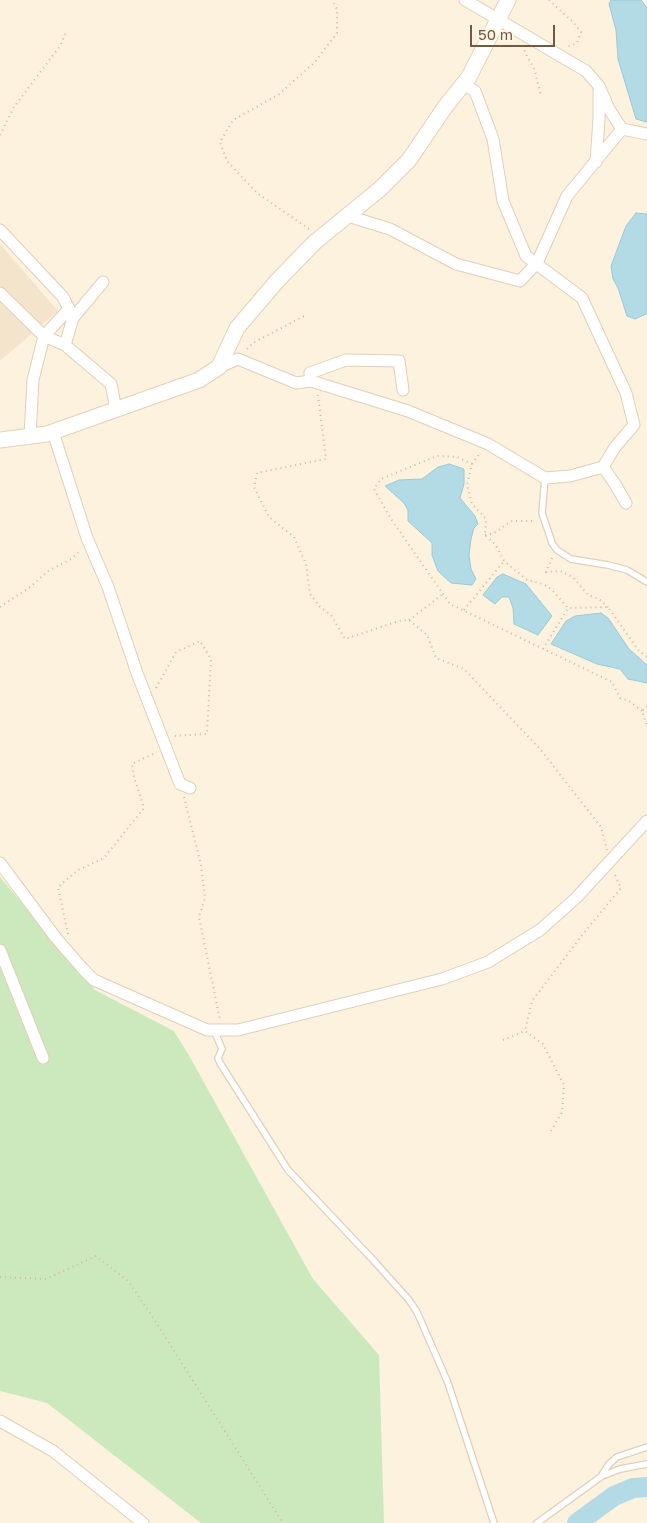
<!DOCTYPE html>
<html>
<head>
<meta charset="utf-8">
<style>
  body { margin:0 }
  #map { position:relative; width:647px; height:1523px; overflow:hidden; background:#fcf2de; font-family:"Golos Text",sans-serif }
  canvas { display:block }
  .scale { position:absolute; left:470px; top:25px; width:85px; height:22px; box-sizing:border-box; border:2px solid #725946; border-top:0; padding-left:6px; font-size:15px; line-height:18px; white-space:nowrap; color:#725946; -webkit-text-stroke:4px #fff6e4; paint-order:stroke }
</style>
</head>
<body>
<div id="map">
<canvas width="647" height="1523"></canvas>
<div class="scale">50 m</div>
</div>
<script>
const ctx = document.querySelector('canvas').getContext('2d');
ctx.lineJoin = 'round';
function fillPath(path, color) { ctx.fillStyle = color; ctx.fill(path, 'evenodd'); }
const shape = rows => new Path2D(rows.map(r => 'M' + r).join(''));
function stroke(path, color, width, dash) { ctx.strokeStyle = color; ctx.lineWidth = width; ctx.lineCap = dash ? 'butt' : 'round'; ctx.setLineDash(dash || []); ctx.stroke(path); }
fillPath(shape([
  [0,244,58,311,0,361]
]), '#f4e4cc');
fillPath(shape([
  [0,877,95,990,174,1031,191,1059,313,1279,379,1355,384,1523,201,1523,47,1403,0,1391]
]), '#cce9bd');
const water = shape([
  [611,0,641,0,647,8,647,122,636,119,618,59,616,30,609,4,611,0],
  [636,213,647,214,647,311,646,314,635,319,627,316,618,288,613,279,611,266,626,226,636,213],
  [449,464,464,469,464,484,460,498,475,516,478,524,474,528,471,539,469,555,471,569,476,579,472,585,451,583,438,571,432,555,432,543,408,521,408,510,404,503,385,486,399,480,422,479,438,467,449,464],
  [503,574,526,584,552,616,538,635,514,624,513,608,509,597,502,597,495,604,483,595,497,577,503,574],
  [601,613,608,618,629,649,647,665,647,683,628,679,620,669,597,664,551,644,566,621,575,616,601,613]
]);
fillPath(water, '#b3dbe6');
stroke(water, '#99cad8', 1);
stroke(shape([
  [577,1523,614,1496,633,1488,647,1487]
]), '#b3dbe6', 20);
const lane = shape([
  [545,478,542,513,552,543,557,550,571,559,608,565,627,570,647,582],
  [214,1030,222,1049,218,1058,220,1063,288,1170,375,1262,409,1300,417,1312,448,1383,494,1523],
  [602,1475,609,1464,617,1457,647,1447],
  [537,1523,602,1476,620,1469,647,1464]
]);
const street = shape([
  [465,0,586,71,599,86,609,109,622,129],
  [596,162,599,119,599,91],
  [348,216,390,229,456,264,520,281,537,263,567,196,622,129,647,134],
  [0,230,63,297,69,309,44,336,33,380,30,436],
  [0,293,44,336,65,345,111,384,116,410],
  [65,345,73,318,103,282],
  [219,367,238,359,296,383,311,381,408,411,488,444,545,478,570,476,603,467,615,447,634,425,626,393,582,298,526,256,503,201,493,139,475,91,463,84],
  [311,381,310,373,346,360,399,361,403,390],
  [53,432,87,538,108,587,137,673,180,784,190,788],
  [603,467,615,484,626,503],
  [0,863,56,938,83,969,94,980,207,1030,238,1030,442,979,488,962,540,930,576,898,647,821],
  [0,950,43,1058],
  [0,1421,53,1451,143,1523]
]);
const secondary = shape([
  [0,440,47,434,199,380,219,367,237,328,277,281,315,242,380,189,409,160,445,107,469,77,508,0]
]);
stroke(lane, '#e0cfba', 8);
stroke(street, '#e0cfba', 13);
stroke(secondary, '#e5d0b8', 17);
stroke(shape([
  [549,0,574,23,581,32,577,43,567,47],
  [522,46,535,71,541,96],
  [0,135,14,107,60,46,67,30],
  [309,229,257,193,227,161,220,142,233,120,278,95,315,62,337,33,337,9,332,0],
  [247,349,253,343,304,316],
  [318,395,326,459,257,473,254,487,269,517,294,537,306,564,310,594,320,607,331,615,345,639,399,621,409,620,427,635,436,658,464,669,540,749,601,827,607,850],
  [472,464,481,452],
  [485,535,494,533,512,521,536,521],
  [552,558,546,572,560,571,573,577,588,595,599,599,608,607],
  [0,607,30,587,48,571,71,559,80,551],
  [464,610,504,561],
  [409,620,443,594],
  [543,649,568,608],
  [156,688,176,652,200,641,211,659,207,734,173,736],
  [647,706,642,711,647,726],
  [642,711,629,701,620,698,612,682,450,604,391,519,374,489,381,479,437,456,457,457,472,464,467,485,472,504,486,519,485,535,495,544,504,561,527,580,543,584,551,589,568,608,608,607,639,651,647,657],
  [184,797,201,865,205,898,199,917,220,1020],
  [68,934,58,887,78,870,104,858,144,808,134,777,132,764,157,752],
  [503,1040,525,1031],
  [551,1131,562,1112,564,1085,543,1044,525,1031,532,1001,583,934,621,888,614,873],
  [0,1277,46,1279,96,1256,128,1281,154,1319,283,1523]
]), '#d6b599', 2, [1, 4]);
stroke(lane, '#fff', 5.5);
stroke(street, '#fff', 11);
stroke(secondary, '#fff', 15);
</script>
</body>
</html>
